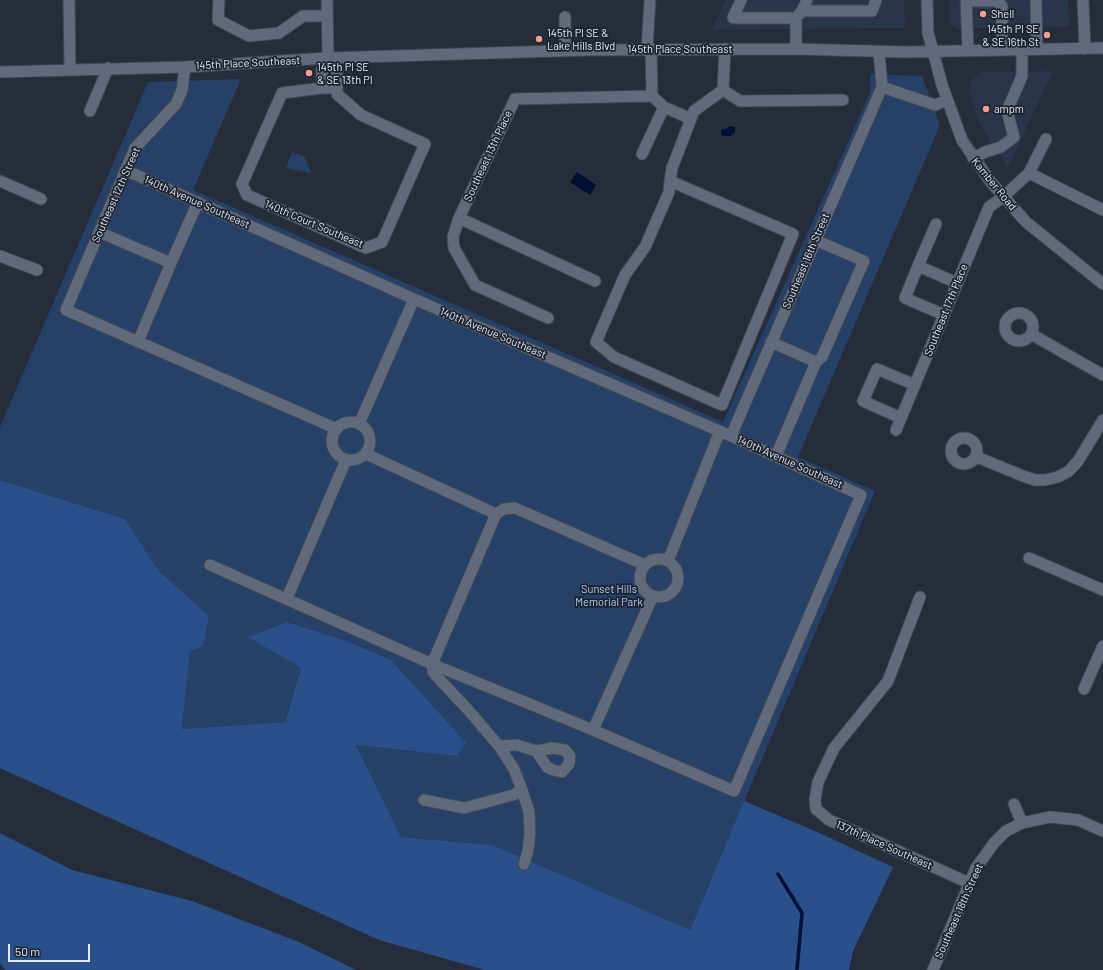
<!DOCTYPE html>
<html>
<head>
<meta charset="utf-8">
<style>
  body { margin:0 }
  #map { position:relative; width:1103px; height:970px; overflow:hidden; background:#242d39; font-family:Barlow,sans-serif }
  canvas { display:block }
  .scale { position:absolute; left:8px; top:944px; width:82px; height:18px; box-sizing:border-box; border:2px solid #e4eaf2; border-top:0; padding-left:5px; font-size:12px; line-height:14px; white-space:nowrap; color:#e4eaf2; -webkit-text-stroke:3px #1a232f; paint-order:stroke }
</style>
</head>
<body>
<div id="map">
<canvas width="1103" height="970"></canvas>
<div class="scale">50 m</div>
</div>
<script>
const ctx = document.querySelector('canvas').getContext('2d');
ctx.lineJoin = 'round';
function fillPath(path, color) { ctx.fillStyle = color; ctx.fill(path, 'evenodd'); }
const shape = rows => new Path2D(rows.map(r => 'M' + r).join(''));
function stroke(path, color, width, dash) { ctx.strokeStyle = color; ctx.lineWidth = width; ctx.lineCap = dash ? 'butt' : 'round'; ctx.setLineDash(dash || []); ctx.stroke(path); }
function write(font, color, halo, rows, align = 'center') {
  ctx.font = font + ' Barlow,sans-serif'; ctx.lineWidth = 3.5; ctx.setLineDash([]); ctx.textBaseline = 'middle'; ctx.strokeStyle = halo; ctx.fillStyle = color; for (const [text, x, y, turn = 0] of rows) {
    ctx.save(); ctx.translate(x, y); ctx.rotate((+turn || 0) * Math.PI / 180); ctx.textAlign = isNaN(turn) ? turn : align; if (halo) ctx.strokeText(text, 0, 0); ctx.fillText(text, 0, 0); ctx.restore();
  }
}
fillPath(shape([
  [725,0,904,0,905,28,712,30],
  [950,0,1068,0,1069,26,958,29,950,24],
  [1053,71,1008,168,980,125,969,92,972,80,982,72]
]), '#293548');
fillPath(shape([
  [871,74,922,76,940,125,798,457,875,491,690,930,493,845,401,837,356,745,457,756,391,660,347,641,287,622,249,637,301,668,285,722,182,729,190,651,209,616,158,570,125,519,0,480,0,427,148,82,241,79,193,190,723,422,870,93],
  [292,152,304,156,311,172,310,173,286,168]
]), '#254168');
fillPath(shape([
  [0,480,125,519,158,570,209,616,203,646,190,651,182,729,285,722,301,668,248,637,287,622,347,641,391,660,466,743,457,756,356,745,401,837,493,845,690,930,744,801,815,831,893,867,853,951,849,970,485,970,379,940,0,768],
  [0,833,72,870,192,901,299,942,356,970,5,970,0,963]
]), '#295089');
fillPath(shape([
  [729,126,735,127,735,132,731,136,723,136,721,134,721,130,728,128],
  [577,172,596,185,590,195,570,182]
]), '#000f36');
stroke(shape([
  [778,874,802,913,797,970]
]), '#000f36', 3.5);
const minor = shape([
  [69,0,70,70],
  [219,0,218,20,249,36,279,33,303,16,327,16],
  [741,0,733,18,796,18],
  [927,0,928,33,933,51,942,85,962,140,990,181,1026,222,1103,284],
  [966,0,968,49],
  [1036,0,1037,49],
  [1083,0,1085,49],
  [967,1,997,1,1002,6,1002,49],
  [802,11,872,11,876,0],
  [565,17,565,50],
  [647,49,650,0],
  [796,49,796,18,802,11,807,0],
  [879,52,882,87,935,105,947,100],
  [328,58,337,68,337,88],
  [185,67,182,90,176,104,135,148,66,310,337,429],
  [0,72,185,67,328,58,589,50,796,49,905,52,1103,48],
  [322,88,337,88,337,94,361,115,425,144,382,242,366,248,247,195,242,184,282,93,322,88],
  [322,88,322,70,328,58,327,0],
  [723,90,740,101,843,100],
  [652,96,664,107,691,119],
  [90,111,108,68],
  [1046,139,1029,173,1103,210],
  [642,154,664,107],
  [973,158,985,152,1001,147,1014,137,1007,111,1022,76,1022,49],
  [125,170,414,299,731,436,861,495,734,791,593,730,653,596],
  [0,181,41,199],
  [670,181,793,234,722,405,614,357,596,342,625,275,645,247,669,192,670,181,672,168,694,111,723,90,725,49],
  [459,218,595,281],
  [99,232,171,263,198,202],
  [815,240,864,261,822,357,816,362],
  [0,256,37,270],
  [918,266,936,224],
  '1005 327a14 14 0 1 1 28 0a14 14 0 1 1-28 0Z',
  [944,315,905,298,918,266,957,283],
  [548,318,475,285,454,248,453,237,459,218,515,99,652,96,651,49],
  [1031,334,1103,375],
  [138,342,171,263],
  [771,342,816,362,776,456],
  [901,418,863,401,877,369,915,385],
  '332 441a19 19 0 1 1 38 0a19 19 0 1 1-38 0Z',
  [359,424,414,299],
  [896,430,989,207,1003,197,1029,173],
  [731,436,882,87],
  '951 451a13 13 0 1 1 26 0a13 13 0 1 1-26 0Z',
  [366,454,496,514],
  [977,457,1023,476,1035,480,1045,480,1058,477,1069,471,1078,461,1103,420],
  [1029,558,1103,590],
  '640 578a19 19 0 1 1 38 0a19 19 0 1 1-38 0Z',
  [668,561,720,431],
  [210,565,432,664,593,730],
  [920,597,888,681,834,748,818,782,815,800,816,809,829,820,969,883],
  [287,598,346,460],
  [1084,689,1103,646],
  [499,746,517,745,536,751,552,748,565,750,570,756,569,764,562,772,553,770,547,767,536,751],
  [522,790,529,812,530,832,528,851,524,864],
  [424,800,464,808,513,795,522,790,514,769,499,746,470,712,440,680,433,672,432,664,496,514,504,509,515,508,645,565],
  [1014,804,1022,823],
  [933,970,976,868,994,843,1006,831,1022,823,1050,817,1078,820,1103,831]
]);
stroke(minor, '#414852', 13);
stroke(minor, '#606a79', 11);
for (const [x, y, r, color] of [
  [983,14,4,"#f59d8f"],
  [1047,35,4,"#f59d8f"],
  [539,39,4,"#f59d8f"],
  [309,73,4,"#f59d8f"],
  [986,109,4,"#f59d8f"]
]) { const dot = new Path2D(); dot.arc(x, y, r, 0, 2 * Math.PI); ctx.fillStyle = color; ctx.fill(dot); stroke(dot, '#1a232f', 1.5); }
write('11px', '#e4eaf2', '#1a232f', [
  ["Shell",991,14],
  ["145th Pl SE",1039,29,"right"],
  ["& SE 16th St",1039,42,"right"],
  ["145th Pl SE &",547,33],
  ["Lake Hills Blvd",547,46],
  ["145th Pl SE",317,67],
  ["& SE 13th Pl",317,80],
  ["ampm",994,109]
], 'left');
write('11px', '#e4eaf2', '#1a232f', [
  ["145th Place Southeast",680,49],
  ["145th Place Southeast",248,63,-3],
  ["Southeast 13th Place",488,156,-65],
  ["Kamber Road",994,184,51],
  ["Southeast 12th Street",116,195,-66],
  ["140th Avenue Southeast",197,202,24],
  ["140th Court Southeast",314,224,23],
  ["Southeast 16th Street",806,261,-67],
  ["Southeast 17th Place",946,310,-68],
  ["140th Avenue Southeast",493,333,23],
  ["140th Avenue Southeast",790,462,24],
  ["137th Place Southeast",884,845,24],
  ["Southeast 18th Street",959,911,-66]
]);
write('11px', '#bad1f3', '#1a232f', [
  ["Sunset Hills",609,589],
  ["Memorial Park",609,602]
]);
</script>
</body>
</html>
